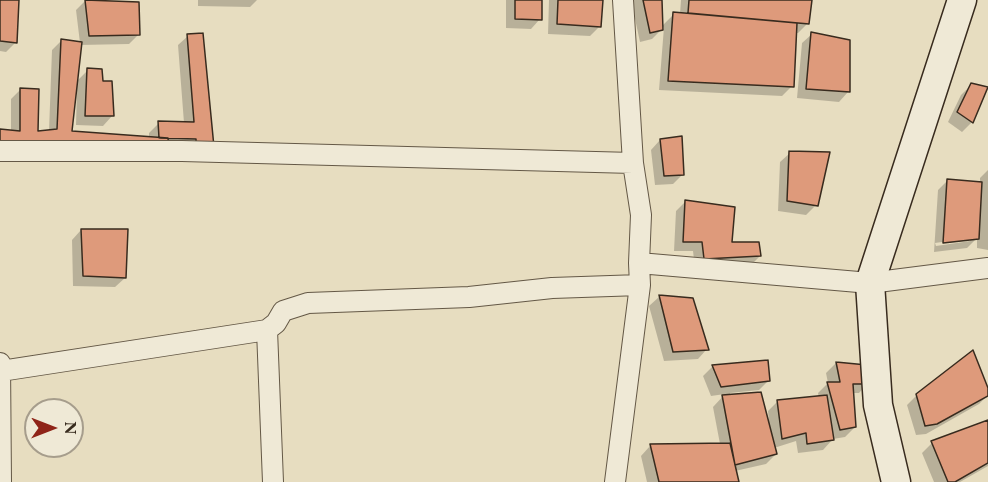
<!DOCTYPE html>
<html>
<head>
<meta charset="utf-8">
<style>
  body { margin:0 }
  #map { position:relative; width:988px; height:482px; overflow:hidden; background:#e7ddc0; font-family:"EB Garamond",serif }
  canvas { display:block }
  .north { position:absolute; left:24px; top:398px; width:60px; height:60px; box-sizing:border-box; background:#efe9d6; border:2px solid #a69d8c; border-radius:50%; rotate:90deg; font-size:16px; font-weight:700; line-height:24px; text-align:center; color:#382b1e }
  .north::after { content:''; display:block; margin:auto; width:21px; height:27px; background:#8f2418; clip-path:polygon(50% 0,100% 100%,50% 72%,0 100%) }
</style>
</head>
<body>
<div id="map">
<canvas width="988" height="482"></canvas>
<div class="north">N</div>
</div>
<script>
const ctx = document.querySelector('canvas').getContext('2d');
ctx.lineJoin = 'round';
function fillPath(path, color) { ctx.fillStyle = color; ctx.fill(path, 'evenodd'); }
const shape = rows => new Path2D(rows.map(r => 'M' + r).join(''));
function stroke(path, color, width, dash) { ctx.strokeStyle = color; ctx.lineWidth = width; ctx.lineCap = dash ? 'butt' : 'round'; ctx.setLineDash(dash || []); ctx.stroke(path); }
fillPath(shape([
  [0,0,17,0,16,42,6,52,0,51],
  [198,0,257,0,250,7,198,6],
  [506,0,541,0,540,19,531,29,506,28],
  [549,0,601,0,600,26,590,36,548,34],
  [631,0,660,0,662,26,674,14,680,14,681,0,810,0,808,23,798,33,795,33,792,86,782,96,659,90,664,27,652,39,640,42],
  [85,1,139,34,129,44,80,45,76,82,88,70,102,82,112,116,103,126,76,125,77,88,75,88,70,132,149,138,149,133,159,123,184,123,178,45,188,36,212,147,0,131,11,131,11,99,21,89,37,133,49,131,52,50,62,40,80,43,76,10],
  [812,34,848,92,839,102,797,98,802,43],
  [971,85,972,122,962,132,948,122,961,95],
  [660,140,683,174,673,184,655,185,651,150],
  [790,153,816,205,806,215,778,211,780,162],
  [988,170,988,250,977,248,977,238,967,248,934,252,938,190,948,180,980,183,980,178],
  [970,238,970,241,936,246,935,243],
  [686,201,730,243,760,256,750,266,695,268,693,251,674,251,676,211],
  [81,230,125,278,115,287,73,286,72,240],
  [659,297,692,299,707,349,698,359,664,361,649,306],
  [836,363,866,366,868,383,859,393,852,393,855,427,845,437,833,439,823,450,798,453,796,441,774,448,776,454,766,464,735,471,737,482,647,482,641,456,650,446,720,444,713,407,725,394,711,396,703,376,713,366,769,380,759,390,730,393,730,396,767,422,769,422,768,411,778,401,819,398,818,393,828,383,826,373],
  [988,392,988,395,979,404,926,434,916,435,907,405,917,395],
  [988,421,988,466,960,482,934,482,922,453,932,443]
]), '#0003');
const building = shape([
  [0,0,19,0,17,43,0,41,0,0],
  [85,0,139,2,140,35,89,36,85,0],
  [515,0,542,0,542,20,515,19,515,0],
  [558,0,603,0,601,27,557,24,558,0],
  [643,0,662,0,663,30,650,33,643,0],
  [689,0,812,0,809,24,688,13,689,0],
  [673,12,797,23,794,87,668,81,673,12],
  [811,32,850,40,850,92,806,89,811,32],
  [203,33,214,147,196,147,196,139,159,138,158,121,194,122,187,34,203,33],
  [61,39,82,42,72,131,168,138,169,150,0,146,0,129,20,131,20,88,39,89,38,131,57,129,61,39],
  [87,68,102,69,103,81,112,81,114,116,85,116,87,68],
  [971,83,988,87,973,123,957,112,971,83],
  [682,136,684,175,664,176,660,139,682,136],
  [789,151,830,152,818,206,787,201,789,151],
  [947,179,982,182,979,239,943,243,947,179],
  [685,200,735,207,732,242,759,242,761,256,704,259,702,242,683,242,685,200],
  [81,229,128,229,126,278,83,276,81,229],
  [659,295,693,298,709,350,673,352,659,295],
  [973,350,988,388,988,396,937,424,925,426,916,394,973,350],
  [768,360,770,381,721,387,712,365,768,360],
  [836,362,867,365,870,384,853,384,856,427,840,430,827,382,840,382,836,362],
  [761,392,777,454,735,465,722,395,761,392],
  [827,395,834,440,807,444,806,433,782,439,777,400,827,395],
  [988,420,988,463,955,482,948,482,931,441,988,420],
  [730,443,739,482,659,482,650,444,730,443]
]);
fillPath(building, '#de9a7b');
stroke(building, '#382b1e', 1.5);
const street = shape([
  [0,151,182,151,633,163],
  [639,263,870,283,988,268],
  [267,330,273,482],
  [0,363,1,482],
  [1,371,267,330,276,323,283,311,308,303,469,297,552,288,640,285],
  [615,482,640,285,639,263,641,215,633,163,623,0]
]);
const secondary = shape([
  [896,482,878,405,870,283,962,0]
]);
stroke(street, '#645846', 22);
stroke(secondary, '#382b1e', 31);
stroke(street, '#efe9d6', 20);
stroke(secondary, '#efe9d6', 28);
</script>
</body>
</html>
